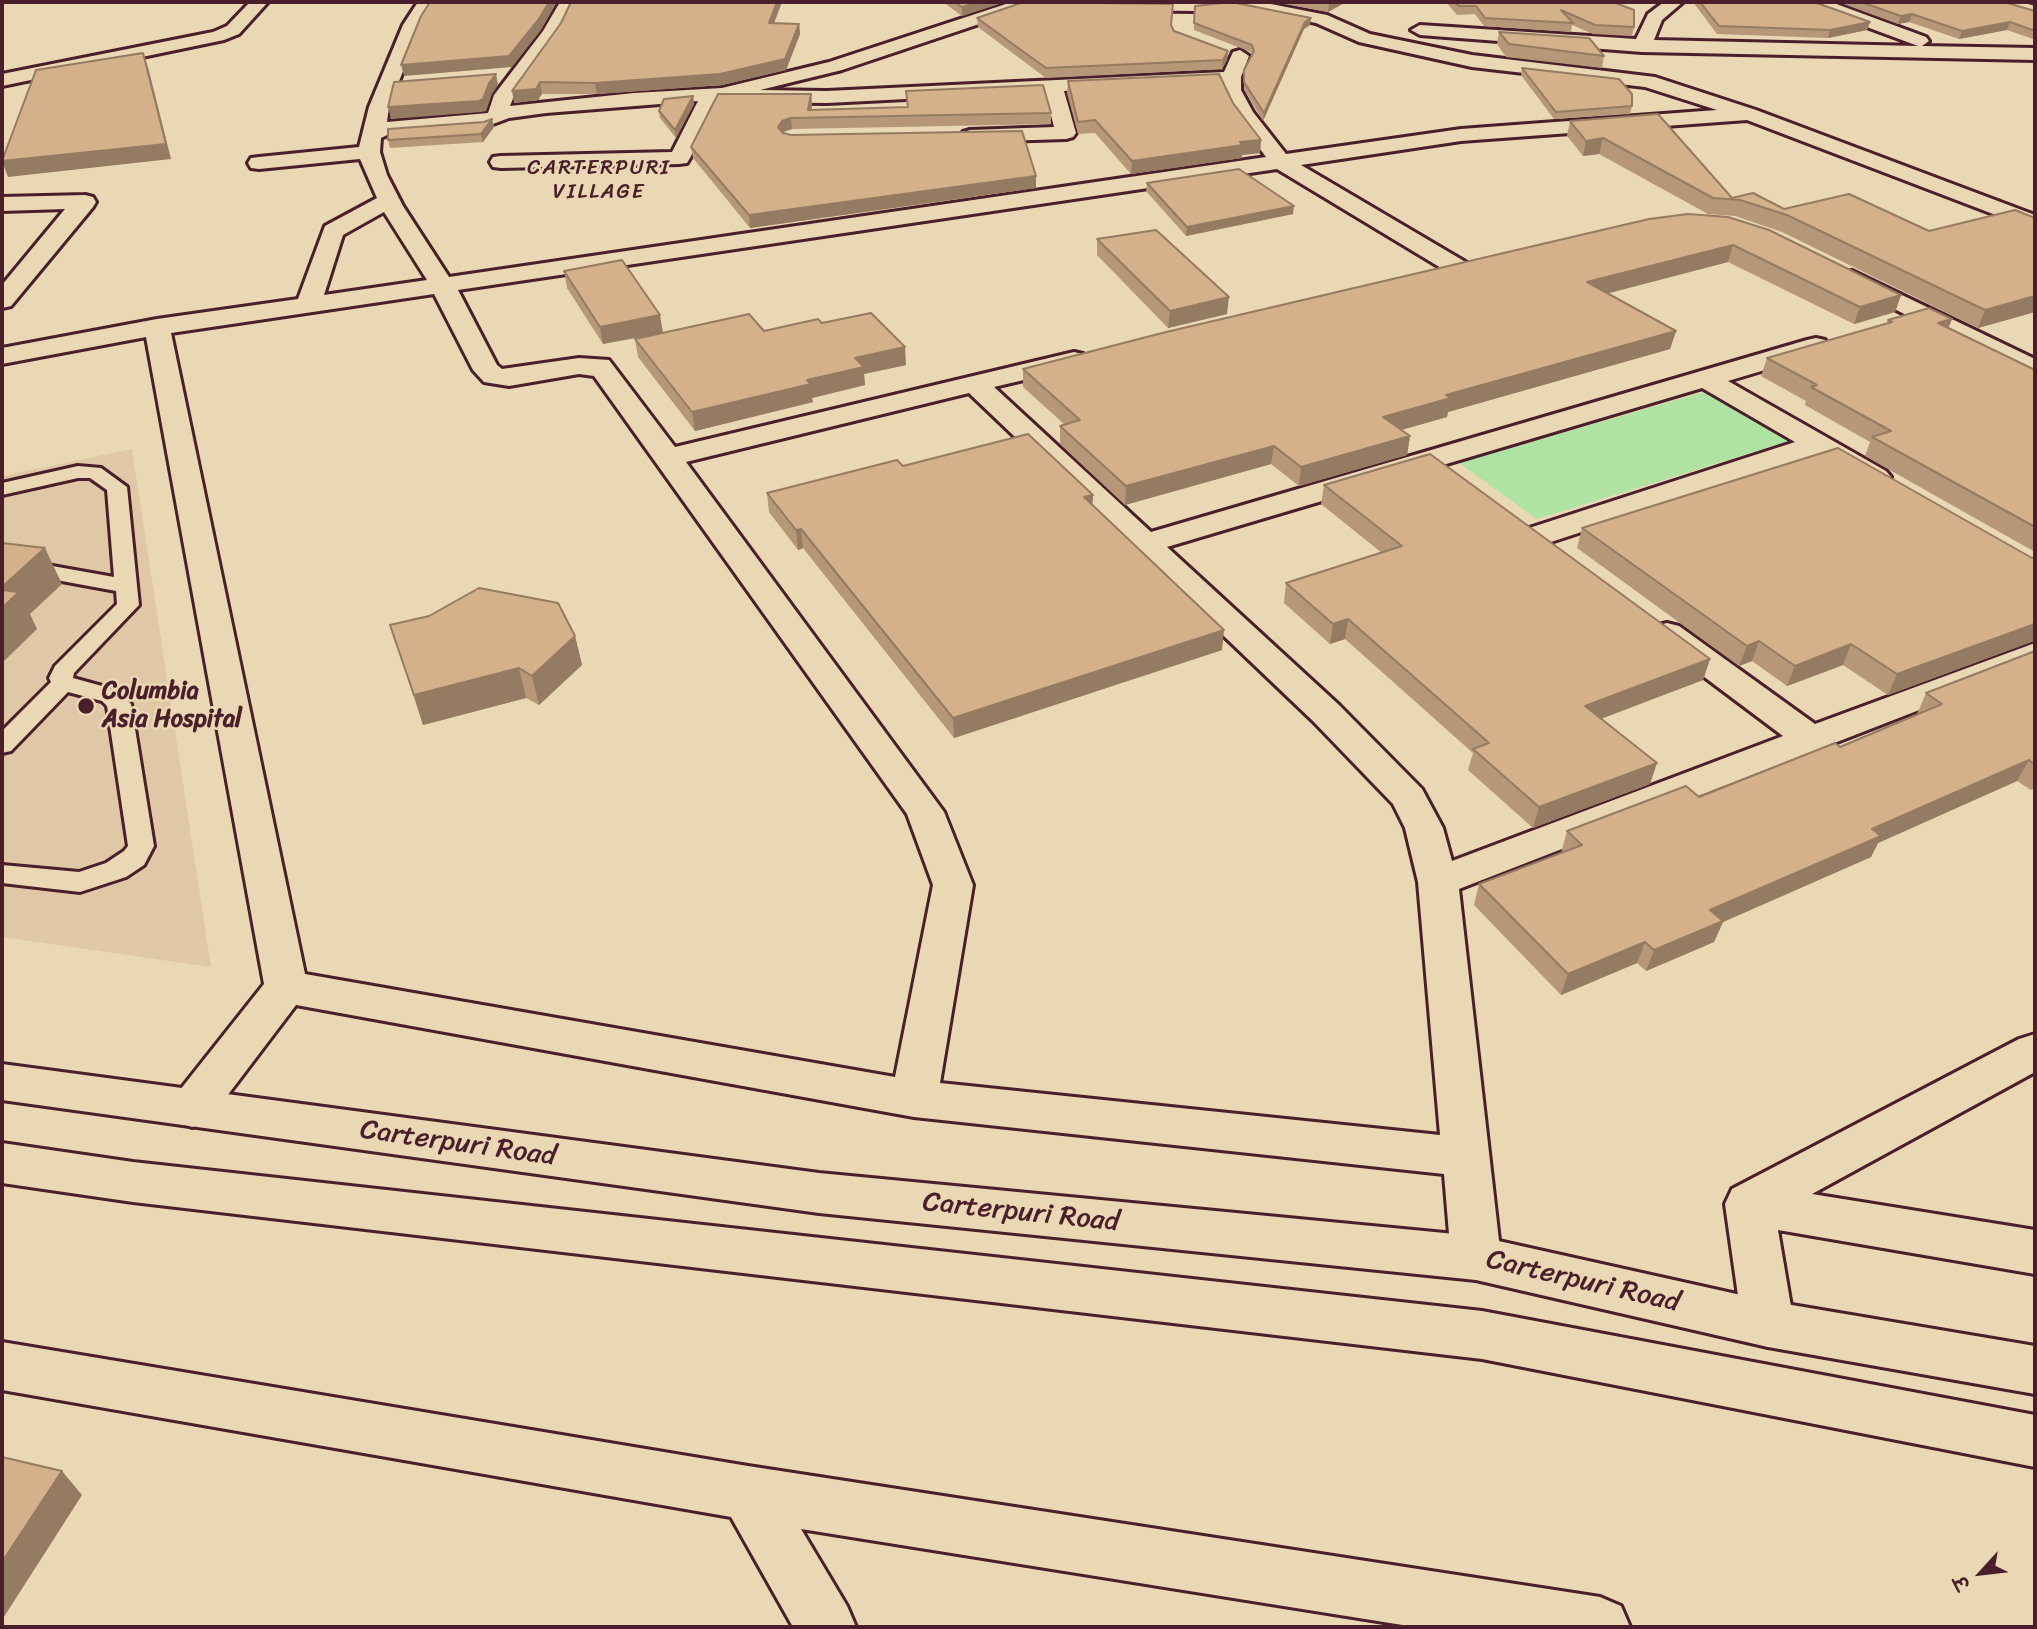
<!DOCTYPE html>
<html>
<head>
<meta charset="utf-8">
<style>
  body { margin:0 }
  #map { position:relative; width:2037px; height:1629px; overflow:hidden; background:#ead7b4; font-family:Sriracha,"Playpen Sans Deva",sans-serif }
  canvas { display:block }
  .frame { position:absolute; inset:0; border:4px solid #4a1f2b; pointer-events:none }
  .north { position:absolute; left:1946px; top:1538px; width:70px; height:70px; -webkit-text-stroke:5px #ead7b4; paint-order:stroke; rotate:243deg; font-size:19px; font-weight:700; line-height:28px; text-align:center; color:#4a1f2b }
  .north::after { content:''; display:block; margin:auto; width:24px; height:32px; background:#4a1f2b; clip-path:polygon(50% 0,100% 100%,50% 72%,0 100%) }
</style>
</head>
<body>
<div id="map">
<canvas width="2037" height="1629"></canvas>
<div class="frame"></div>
<div class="north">उ</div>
</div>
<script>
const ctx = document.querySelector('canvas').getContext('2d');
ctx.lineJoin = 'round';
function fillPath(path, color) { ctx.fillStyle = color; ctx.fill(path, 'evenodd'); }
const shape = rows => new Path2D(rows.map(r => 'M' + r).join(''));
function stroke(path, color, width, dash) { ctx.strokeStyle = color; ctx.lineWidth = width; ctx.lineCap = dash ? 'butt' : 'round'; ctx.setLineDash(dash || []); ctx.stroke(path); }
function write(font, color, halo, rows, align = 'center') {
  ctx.font = font + ' Sriracha,sans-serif'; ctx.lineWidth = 5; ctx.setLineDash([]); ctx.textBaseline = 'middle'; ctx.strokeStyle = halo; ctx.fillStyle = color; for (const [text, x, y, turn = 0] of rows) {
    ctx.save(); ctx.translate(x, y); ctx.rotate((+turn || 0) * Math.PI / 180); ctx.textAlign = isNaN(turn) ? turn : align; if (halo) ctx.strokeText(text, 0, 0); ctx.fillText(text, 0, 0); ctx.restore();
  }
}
fillPath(shape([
  [132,449,211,967,2,937,2,476]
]), '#e0c8a6');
fillPath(shape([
  [1704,392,1789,441,1537,519,1459,463]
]), '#aee3a4');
const service = shape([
  [78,466,101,468,127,487,139,605,74,673,73,678,120,691,131,704,154,846,144,865,126,877,80,892,2,883,2,865,79,872,106,863,124,851,128,846,107,706,102,701,68,692,11,751,2,753,2,731,51,682,49,678,55,666,117,604,116,591,2,570,2,557,114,577,107,490,90,478,78,478,2,495,2,483,78,466]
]);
const minor = shape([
  [250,2,268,2,239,34,224,40,2,86,2,74,213,32,227,26,250,2],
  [418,2,435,2,421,25,389,107,387,122,488,113,494,95,543,31,560,2,578,2,561,32,514,96,510,106,634,93,722,88,829,62,1012,2,1261,2,1327,15,1370,34,1472,55,1655,77,1756,110,2035,215,2035,230,1747,120,1461,141,1301,165,1469,264,1472,269,1469,274,1460,276,1451,274,1277,169,458,290,497,365,502,369,579,358,609,360,675,447,1074,352,1083,354,1087,360,1083,366,994,387,1151,532,1807,340,1816,338,1825,340,1829,346,1825,352,1728,381,1886,471,1891,477,1886,483,1876,486,1866,483,1816,455,1548,543,1537,545,1526,543,1521,536,1526,529,1795,442,1702,388,1167,547,1339,705,1422,789,1443,828,1452,861,1783,736,1655,640,1650,633,1655,626,1667,623,1679,626,1815,724,2035,643,2035,665,1459,889,1501,1258,1494,1273,1476,1280,1458,1273,1451,1258,1444,1174,914,1117,296,1005,208,1121,192,1127,176,1121,169,1108,176,1095,264,984,146,337,2,364,2,348,157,319,298,299,325,226,377,198,360,159,259,169,251,168,248,163,251,158,259,157,359,147,369,107,403,25,418,2],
  [1231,6,1316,23,1359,42,1472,67,1645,87,1717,110,1461,129,1286,154,1253,112,1241,90,1241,77,1249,56,1240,50,1233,52,1224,72,827,91,760,90,842,70,1024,9,1195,11,1231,6],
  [1221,83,1221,90,1234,114,1266,157,449,277,403,206,387,175,380,152,381,138,389,134,485,127,509,118,546,113,698,101,672,152,501,156,493,157,490,162,493,167,501,168,679,164,687,163,690,158,718,102,827,103,1045,92,1054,127,970,130,963,132,960,136,963,140,970,142,1066,139,1073,137,1076,133,1064,91,1221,83],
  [384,212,427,280,324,295,343,235,384,212],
  [434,294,473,370,484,382,509,386,579,374,594,376,907,814,933,885,895,1077,305,974,171,333,434,294],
  [969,393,1313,721,1393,804,1405,828,1418,882,1440,1135,940,1083,973,885,944,812,686,462,969,393],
  [1664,2,1683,2,1662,20,1654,40,1918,46,1810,6,1807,2,1831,2,1926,37,1929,41,1922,46,2035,48,2035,60,1642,52,1420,35,1411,30,1420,25,1636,39,1648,14,1664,2],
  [1996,2,2021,2,2035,6,2035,17,1999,6,1996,2],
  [85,195,93,197,96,202,93,207,11,306,2,308,2,285,65,209,2,211,2,197,85,195],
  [1852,271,2035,359,2035,377,2025,375,1843,283,1840,278,1843,273,1852,271],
  [2035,1034,2035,1072,1812,1194,2035,1230,2035,1274,1778,1230,1794,1324,1786,1340,1768,1347,1750,1340,1742,1324,1725,1204,1732,1189,2019,1039,2035,1034],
  [2,1342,748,1466,1600,1597,1621,1606,1630,1627,1415,1627,801,1529,847,1606,856,1627,793,1627,731,1517,2,1390,2,1342]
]);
const secondary = shape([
  [2,1064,819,1173,1476,1236,1768,1301,2035,1346,2035,1394,1768,1347,1476,1280,819,1213,2,1100,2,1064],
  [2,1143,133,1162,1482,1311,2035,1415,2035,1467,1482,1359,133,1202,2,1183,2,1143]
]);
stroke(service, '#4a1f2b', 6);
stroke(minor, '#4a1f2b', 6);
stroke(secondary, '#4a1f2b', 6);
fillPath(service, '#ead7b4');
fillPath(minor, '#ead7b4');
fillPath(secondary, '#ead7b4');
fillPath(shape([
  [943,2,1005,2,962,16],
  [1273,2,1346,2,1328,12],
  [1446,2,1613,2,1634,27,1632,36,1593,34,1572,25,1571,32,1484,26,1475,14,1457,15],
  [1693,2,1814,2,1870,22,1867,30,1828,38,1717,34],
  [1838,2,2004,2,2035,11,2035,39,2033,39,2007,30,1959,39,1909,22,1898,24],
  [1195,6,1310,25,1304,29,1263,121,1244,89,1244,70,1252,54,1251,52,1194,30],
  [977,18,1171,26,1174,31,1227,60,1222,69,1046,78,978,27],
  [561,23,799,24,800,34,786,70,722,85,597,94,542,94,538,100,514,103],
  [1499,32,1604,56,1602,68,1506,57,1497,44],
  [1522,68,1632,106,1630,114,1554,119,1521,75],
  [1068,81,1261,140,1260,153,1242,155,1242,158,1131,174,1095,133,1078,134,1067,93],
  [906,91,1051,113,1051,124,792,129,783,132,791,135,1036,176,1036,188,750,228,693,158,691,147,811,94,812,110,907,107],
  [693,96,694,104,676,138,660,118,659,111],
  [492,119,494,127,483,142,390,148,388,140,484,122],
  [1570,121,1732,198,1784,209,1929,231,2035,218,2035,312,1978,328,1782,232,1735,216,1708,214,1599,154,1583,156,1567,136],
  [1147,183,1293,214,1186,236,1146,191],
  [1649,219,1901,295,1895,312,1854,324,1728,262,1607,293,1676,331,1670,349,1448,412,1447,417,1401,430,1410,436,1407,455,1299,486,1271,464,1125,505,1060,444,1060,426,1064,424,1023,387,1023,369],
  [1097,239,1227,314,1168,328,1097,255],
  [564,271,660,315,603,344,567,288],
  [1888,320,1949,329,2035,370,2035,552,1865,456,1870,442,1805,405,1806,401,1761,376,1767,358,1887,324],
  [822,323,906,365,864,374,865,385,812,398,813,402,695,431,638,357,635,339,764,331],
  [903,466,1093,495,1092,505,1222,650,954,738,803,548,798,550,769,512,767,493],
  [1324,485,1710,659,1703,680,1601,719,1650,784,1533,828,1468,770,1473,753,1345,639,1330,644,1284,603,1286,583,1382,553,1321,504],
  [1582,528,2035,558,2035,641,2034,641,1888,695,1843,665,1787,686,1752,661,1739,666,1577,548],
  [390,625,575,636,582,665,539,705,526,698,423,725],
  [2035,651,2035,788,2031,790,2017,781,1878,843,1871,857,1723,922,1714,942,1646,971,1637,963,1561,995,1474,905,1479,884,1561,853,1567,831,1699,797,1840,747,1917,714,1926,693]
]), '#b69778');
fillPath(shape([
  [549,2,557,2,541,30,512,67,404,76,401,65],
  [777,2,782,2,770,34,769,23],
  [978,2,1005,2,962,16,962,7],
  [1332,2,1346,2,1328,12,1329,4],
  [1912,14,1909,22,1898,24,1901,16],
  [1311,18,1310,25,1304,29,1263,121,1264,113,1305,22],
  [1870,22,1867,30,1828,38,1830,30],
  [2010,22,2007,30,1959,39,1962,31],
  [799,24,800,34,786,70,722,85,597,94,595,83],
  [1228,51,1227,60,1222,69,1223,60],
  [143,53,148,67,171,159,8,177,2,161],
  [496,74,498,85,492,94,486,111,481,112,391,119,388,107,489,83],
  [540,82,542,94,538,100,514,103,512,91],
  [811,94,812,105,810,118,808,110],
  [693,96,694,104,676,138,675,130],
  [791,118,792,129,783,132,778,127,782,121],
  [492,119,494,127,483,142,481,134],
  [1603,138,1599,154,1583,156,1586,141],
  [1261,140,1260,153,1242,155,1242,158,1131,174,1132,161,1240,142],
  [1036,176,1036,188,750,228,749,215],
  [1294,206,1293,214,1186,236,1187,227],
  [1733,245,1728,262,1583,300,1587,282],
  [1901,295,1895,312,1854,324,1860,307],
  [2035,296,2035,312,1978,328,1985,310],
  [1229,297,1227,314,1168,328,1170,311],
  [660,315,663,333,603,344,600,327],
  [1952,319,1945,337,1938,323],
  [1676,331,1670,349,1448,412,1447,417,1380,436,1383,417,1446,395],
  [905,347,906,365,864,374,865,385,812,398,813,402,695,431,692,412,807,380,855,358],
  [1410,436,1407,455,1299,486,1301,467],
  [1274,446,1271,464,1125,505,1126,486],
  [1093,495,1092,514,1084,497],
  [801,529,803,548,798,550,796,530],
  [45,548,62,584,30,614,37,629,2,663,2,587],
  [1348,619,1345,639,1330,644,1333,624],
  [2035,624,2035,638,2034,641,1888,695,1897,674],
  [1224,630,1222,650,954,738,953,718],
  [575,636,582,665,539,705,532,676],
  [1759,641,1752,661,1739,666,1747,646],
  [1851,644,1843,665,1787,686,1795,666],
  [1710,659,1703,680,1579,727,1585,706],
  [519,668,526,698,423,725,414,695],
  [2029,760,2017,781,1878,843,1871,857,1723,922,1714,942,1646,971,1654,950,1710,910,1872,829],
  [1657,763,1650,784,1533,828,1539,807],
  [1645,942,1637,963,1561,995,1568,974],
  [62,1471,82,1495,2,1620,2,1562]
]), '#947b61');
const building = shape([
  [430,2,549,2,539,19,509,56,401,65,421,16,430,2],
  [571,2,777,2,769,23,799,24,785,59,720,74,595,83,540,82,536,89,512,91,561,23,571,2],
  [954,2,978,2,962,7,954,2],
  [1024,2,1173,4,1171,25,1174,31,1228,51,1223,60,1046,68,977,18,1024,2],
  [1231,2,1311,18,1305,22,1264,113,1244,82,1244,70,1254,51,1252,45,1194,23,1195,6,1231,2],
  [1455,2,1613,2,1634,10,1634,27,1595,25,1561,10,1573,23,1485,18,1476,6,1459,6,1455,2],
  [1700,2,1814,2,1870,22,1830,30,1719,26,1700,2],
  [1861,2,2004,2,2035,11,2035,31,2010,22,1962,31,1912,14,1901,16,1861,2],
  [1499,32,1589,38,1604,56,1509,44,1499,32],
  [143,53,166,144,2,161,36,70,143,53],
  [1522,68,1619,79,1632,94,1632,106,1556,112,1522,68],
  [496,74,489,83,483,99,479,101,388,107,394,82,496,74],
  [1219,74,1233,103,1261,140,1240,142,1243,145,1132,161,1095,120,1078,122,1068,81,1219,74],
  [1043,85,1051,113,791,118,782,121,778,127,783,133,791,135,1022,131,1036,176,749,215,691,147,718,94,811,94,808,110,908,107,906,91,1043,85],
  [693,96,675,130,659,111,664,99,693,96],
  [1658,114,1732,198,1753,193,1784,209,1849,194,1929,231,2015,210,2035,218,2035,296,1985,310,1787,215,1740,200,1713,198,1603,138,1586,141,1570,121,1658,114],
  [492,119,481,134,388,140,388,129,484,122,492,119],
  [1239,169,1294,206,1187,227,1147,183,1239,169],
  [1688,214,1728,217,1769,230,1901,295,1860,307,1733,245,1587,282,1676,331,1446,395,1451,398,1383,417,1410,436,1301,467,1274,446,1126,486,1060,426,1080,420,1023,369,1162,333,1649,219,1688,214],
  [1156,230,1229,297,1170,311,1097,239,1156,230],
  [622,260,660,315,600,327,564,271,622,260],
  [1929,308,1952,319,1938,323,2035,370,2035,527,1872,437,1891,431,1811,387,1817,385,1767,358,1892,322,1888,320,1929,308],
  [871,313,905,347,855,358,864,367,807,380,811,384,692,412,635,339,749,314,764,331,818,319,822,323,871,313],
  [1028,434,1093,495,1084,497,1224,630,953,718,801,529,796,530,767,493,897,460,903,466,1028,434],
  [1838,448,2032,558,2035,558,2035,624,1897,674,1851,644,1795,666,1759,641,1747,646,1582,528,1838,448],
  [1430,454,1710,659,1585,706,1657,763,1539,807,1473,749,1489,743,1348,619,1333,624,1286,583,1402,546,1324,485,1430,454],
  [2,543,45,548,2,587,2,543],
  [479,588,558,603,575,636,532,676,519,668,414,695,390,625,429,616,479,588],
  [2,590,19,592,2,608,2,590],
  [2035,651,2035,765,2029,760,1872,829,1881,836,1710,910,1723,921,1654,950,1645,942,1568,974,1479,884,1582,845,1567,831,1686,786,1699,797,1835,743,1840,747,1942,704,1926,693,2035,651],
  [2,1457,62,1471,2,1562,2,1457]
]);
fillPath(building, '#d4b08b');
stroke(building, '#947b61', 2);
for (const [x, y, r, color] of [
  [86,706,9,"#4a1f2b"]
]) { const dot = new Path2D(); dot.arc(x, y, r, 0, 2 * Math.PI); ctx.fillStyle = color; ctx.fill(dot); stroke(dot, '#ead7b4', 2.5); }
ctx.letterSpacing = '2px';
write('21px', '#4a1f2b', '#ead7b4', [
  ["CARTERPURI",599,169],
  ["VILLAGE",599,193]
]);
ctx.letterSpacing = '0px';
write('bold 24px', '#4a1f2b', '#ead7b4', [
  ["Columbia",102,692],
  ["Asia Hospital",102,720]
], 'left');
write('28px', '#4a1f2b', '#ead7b4', [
  ["Carterpuri Road",458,1144,8],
  ["Carterpuri Road",1021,1213,6],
  ["Carterpuri Road",1583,1282,13]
]);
</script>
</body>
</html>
